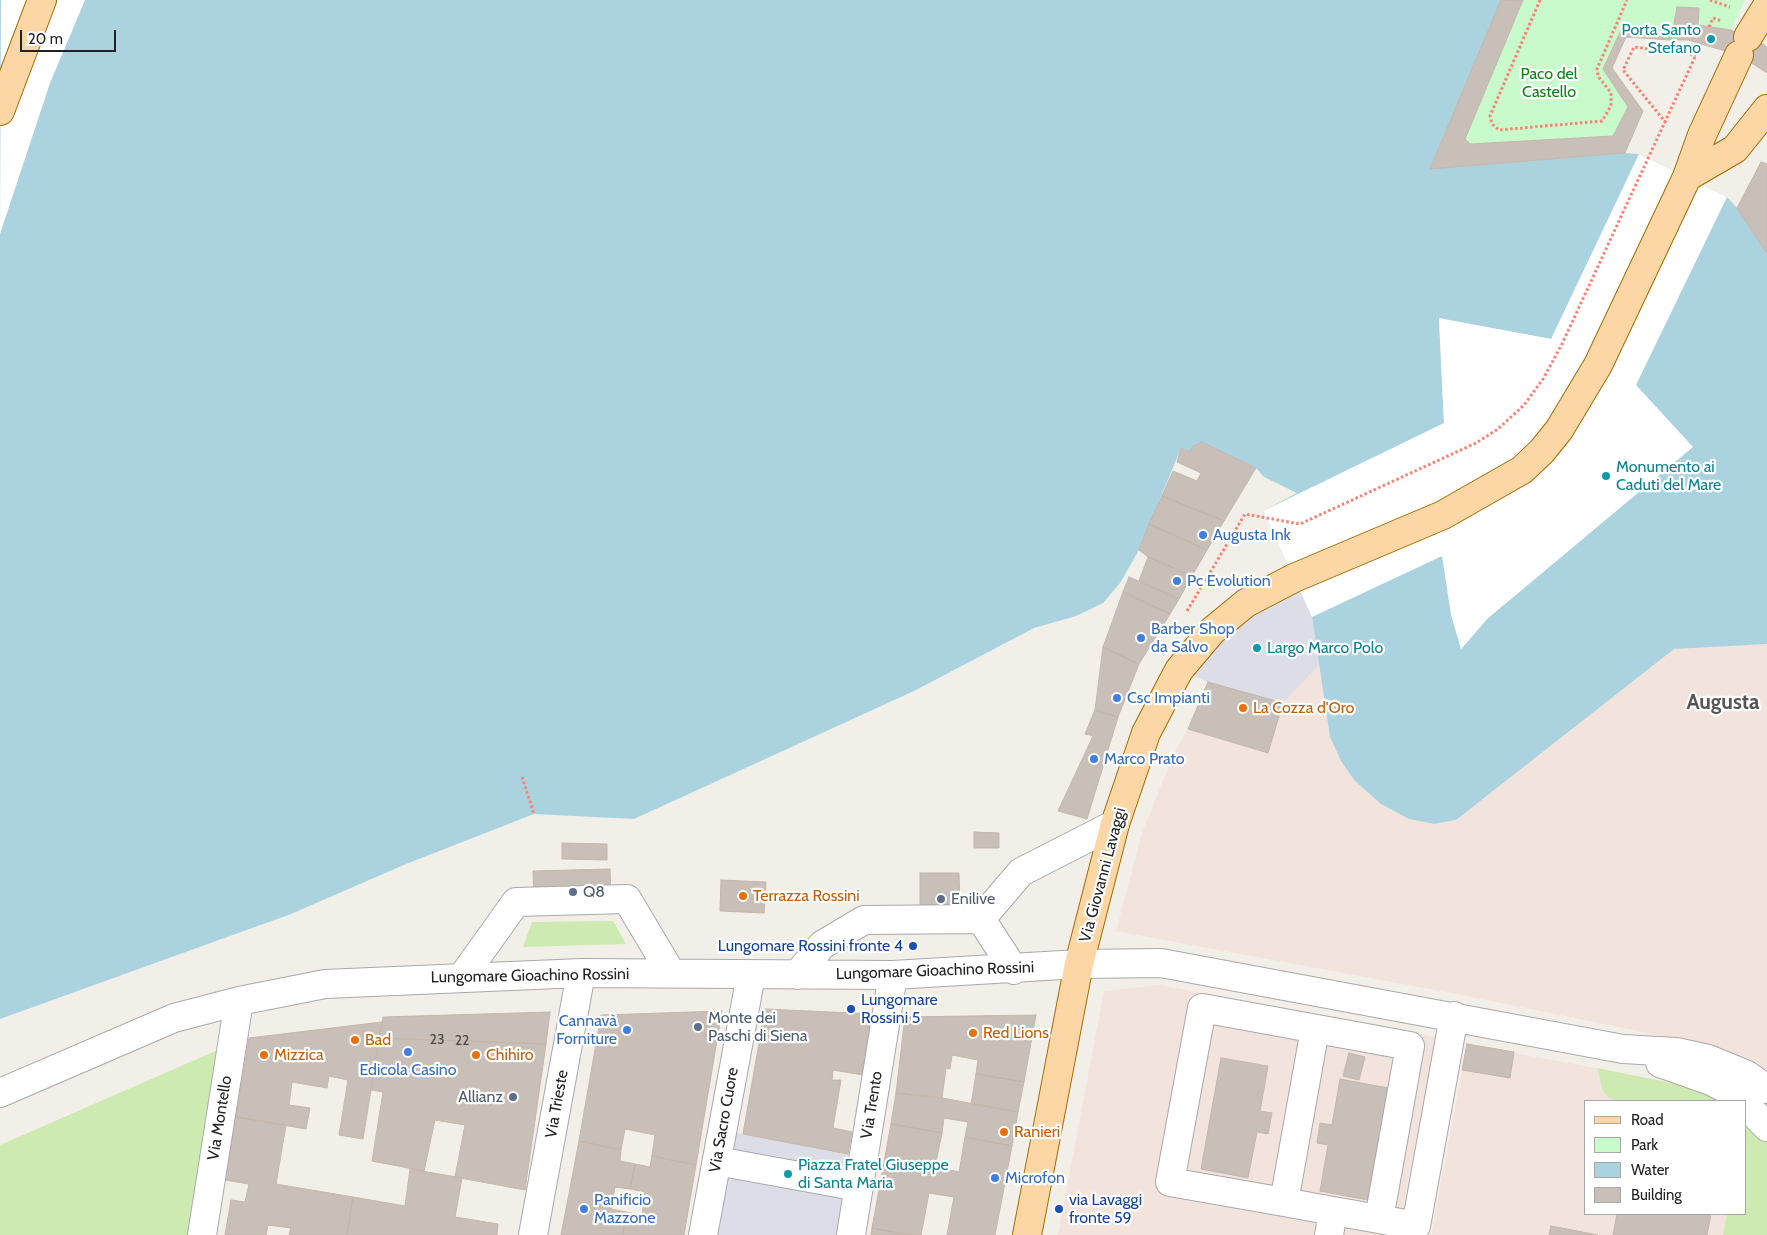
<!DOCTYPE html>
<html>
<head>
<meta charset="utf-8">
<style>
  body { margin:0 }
  #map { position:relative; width:1767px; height:1235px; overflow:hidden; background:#f2efe9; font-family:Cabin,sans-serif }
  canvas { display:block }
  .legend { position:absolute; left:1584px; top:1100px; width:162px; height:115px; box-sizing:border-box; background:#fff; border:1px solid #a7a7a7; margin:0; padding:6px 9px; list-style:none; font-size:15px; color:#222 }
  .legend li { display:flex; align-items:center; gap:10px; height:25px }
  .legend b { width:25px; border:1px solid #a7a7a7 }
  .scale { position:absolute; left:20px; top:30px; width:96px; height:22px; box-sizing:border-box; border:2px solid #222; border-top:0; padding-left:6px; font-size:15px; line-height:18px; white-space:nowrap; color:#222; -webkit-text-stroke:4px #fff; paint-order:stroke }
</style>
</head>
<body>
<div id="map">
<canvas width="1767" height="1235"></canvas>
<ul class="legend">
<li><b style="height:6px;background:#fcd6a4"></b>Road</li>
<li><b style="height:14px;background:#c8facc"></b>Park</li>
<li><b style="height:14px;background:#aad3df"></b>Water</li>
<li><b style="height:14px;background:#c7bfb8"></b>Building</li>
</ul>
<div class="scale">20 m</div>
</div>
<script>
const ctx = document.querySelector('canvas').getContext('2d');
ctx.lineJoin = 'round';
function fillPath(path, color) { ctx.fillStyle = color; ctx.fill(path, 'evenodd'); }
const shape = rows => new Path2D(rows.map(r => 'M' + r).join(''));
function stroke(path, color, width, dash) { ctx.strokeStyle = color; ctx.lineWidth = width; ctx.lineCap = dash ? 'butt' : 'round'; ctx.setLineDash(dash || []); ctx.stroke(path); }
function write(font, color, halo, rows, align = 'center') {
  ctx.font = font + ' Cabin,sans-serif'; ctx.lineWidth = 4.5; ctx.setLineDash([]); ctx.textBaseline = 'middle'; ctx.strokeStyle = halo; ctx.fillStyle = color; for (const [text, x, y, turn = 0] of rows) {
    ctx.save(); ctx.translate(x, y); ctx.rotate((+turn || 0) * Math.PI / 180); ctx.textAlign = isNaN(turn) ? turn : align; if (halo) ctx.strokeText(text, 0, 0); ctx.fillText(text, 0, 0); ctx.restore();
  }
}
fillPath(shape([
  [1767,644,1767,1080,1692,1042,1457,994,1116,931,1142,833,1175,751,1188,729,1268,753,1283,703,1319,665,1330,737,1341,761,1355,781,1381,804,1409,819,1434,824,1456,820,1674,648],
  [1159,985,1436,1037,1398,1234,1402,1235,1058,1235,1104,991],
  [1467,1044,1674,1083,1726,1101,1586,1101,1586,1214,1746,1214,1767,1235,1431,1235]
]), '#f3e3dd');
fillPath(shape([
  [613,921,626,944,523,947,532,922],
  [220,1049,190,1235,0,1235,0,1145],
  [1597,1068,1700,1089,1726,1101,1617,1101,1609,1098,1603,1091],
  [1746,1116,1767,1140,1767,1235,1723,1235,1727,1214,1746,1214]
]), '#cdebb0');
fillPath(shape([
  [1523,0,1745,0,1731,30,1698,25,1699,8,1677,7,1672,35,1621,30,1603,69,1628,107,1613,136,1470,144,1465,139]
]), '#c8facc');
fillPath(shape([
  [1294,578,1312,617,1319,665,1283,703,1208,682,1179,670],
  [723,1130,864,1157,851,1235,703,1235]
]), '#dddde8');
fillPath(shape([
  [0,0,1501,0,1430,169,1625,153,1639,154,1727,197,1737,208,1767,254,1767,644,1674,649,1456,820,1434,824,1409,819,1381,804,1355,781,1341,761,1330,737,1312,617,1263,511,1297,493,1264,477,1256,468,1202,442,1193,447,1190,452,1181,448,1139,550,1120,583,1103,603,1076,616,1034,628,914,691,634,819,534,814,406,864,291,914,0,1019],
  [1439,319,1551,339,1487,619,1461,649,1444,423]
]), '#aad3df');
fillPath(shape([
  [1,0,85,0,50,83,0,234],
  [1639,154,1727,197,1636,385,1693,447,1487,619,1461,649,1451,615,1442,556,1312,617,1263,511,1444,423,1439,318,1551,339]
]), '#fff');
const building = shape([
  [1501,0,1523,0,1465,139,1470,144,1613,136,1628,107,1603,69,1621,30,1672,35,1671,40,1626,37,1612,68,1643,111,1625,153,1430,169,1501,0],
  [1677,7,1699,8,1698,25,1731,30,1763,44,1767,47,1767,73,1739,55,1688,40,1671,40,1677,7],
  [1761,162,1767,164,1767,254,1737,208,1761,162],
  [1202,442,1256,468,1224,521,1162,496,1173,471,1197,481,1201,473,1177,462,1181,448,1190,452,1192,447,1202,442],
  [1162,496,1224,521,1207,550,1149,524,1162,496],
  [1149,524,1207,550,1192,576,1148,557,1139,550,1149,524],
  [1148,557,1192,576,1179,599,1139,581,1148,557],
  [1129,577,1179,599,1170,614,1123,592,1129,577],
  [1123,592,1170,614,1139,664,1103,647,1123,592],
  [1103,647,1139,664,1118,717,1095,710,1103,647],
  [1208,682,1283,703,1268,753,1188,729,1208,682],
  [1095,710,1118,717,1087,819,1058,811,1093,736,1085,734,1095,710],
  [974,832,999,833,999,848,974,848,974,832],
  [562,843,607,844,607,860,562,859,562,843],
  [610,869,611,903,534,905,533,871,610,869],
  [920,873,959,873,960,909,920,909,920,873],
  [721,880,766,882,764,913,720,911,721,880],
  [765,1009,873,1014,863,1075,833,1070,832,1080,841,1080,833,1128,852,1132,848,1154,743,1134,765,1009],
  [722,1011,696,1165,652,1156,655,1135,625,1129,621,1150,579,1141,601,1015,722,1011],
  [550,1012,546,1044,379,1038,383,1017,550,1012],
  [1036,1015,1024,1082,976,1074,978,1060,952,1055,950,1069,946,1068,942,1098,896,1093,905,1017,1036,1015],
  [382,1022,363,1139,339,1135,348,1080,329,1076,327,1088,292,1082,289,1105,310,1108,306,1129,236,1117,249,1038,382,1022],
  [379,1038,546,1044,525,1190,455,1177,465,1125,435,1120,424,1171,372,1161,383,1092,371,1090,379,1038],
  [1467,1044,1514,1052,1510,1078,1462,1070,1467,1044],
  [1349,1053,1365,1057,1359,1080,1343,1076,1349,1053],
  [1221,1058,1268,1066,1260,1111,1272,1113,1268,1134,1257,1132,1248,1178,1201,1169,1221,1058],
  [976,1074,1024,1082,1018,1112,971,1104,976,1074],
  [1340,1079,1388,1088,1368,1200,1320,1191,1328,1145,1317,1143,1320,1123,1332,1125,1340,1079],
  [896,1093,942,1098,1018,1112,1012,1146,965,1137,968,1122,944,1118,942,1133,891,1124,896,1093],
  [236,1117,286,1125,276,1184,353,1197,347,1235,289,1235,291,1228,268,1225,266,1235,225,1235,231,1200,245,1202,249,1184,225,1180,236,1117],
  [891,1124,942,1133,935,1167,959,1172,965,1137,1012,1146,995,1235,947,1235,954,1197,929,1193,921,1235,908,1235,872,1228,891,1124],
  [579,1141,621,1150,620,1161,635,1164,630,1189,615,1187,611,1209,626,1212,623,1235,561,1235,579,1141],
  [652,1156,696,1165,684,1235,623,1235,626,1212,642,1215,645,1192,630,1189,635,1164,650,1167,652,1156],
  [410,1169,462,1178,455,1217,498,1224,497,1235,347,1235,353,1197,405,1206,410,1169],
  [1617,1214,1711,1214,1707,1235,1613,1235,1617,1214],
  [1551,1226,1598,1235,1549,1235,1551,1226],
  [872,1228,908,1235,871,1235,872,1228]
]);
fillPath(building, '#c7bfb8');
stroke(building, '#c4b6ab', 1);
const minor = shape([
  [981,919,1014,970],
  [797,975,822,945,864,920,981,919,1021,872,1115,824],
  [463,976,516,902,627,899,671,973],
  [1660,1063,1711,1081,1728,1090,1742,1101],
  [0,1093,174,1018,239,1001,325,984,581,973,893,975,1079,964,1161,963,1623,1049,1676,1052,1708,1059,1747,1075,1767,1089],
  [1746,1105,1767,1127],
  [717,1161,859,1187],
  [1284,1202,1315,1029],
  [1379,1219,1410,1046,1202,1008,1170,1182,1284,1202,1333,1211,1379,1219,1400,1223,1416,1226,1454,1016],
  [202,1235,239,1001],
  [533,1235,581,973],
  [703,1235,751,975],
  [851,1235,893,975],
  [1329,1235,1333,1211]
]);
const major = shape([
  [1748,37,1767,6],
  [0,111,42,0],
  [1687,177,1735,149,1767,109],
  [1027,1235,1079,964,1115,824,1146,733,1179,670,1212,631,1246,603,1294,578,1443,515,1522,470,1542,451,1559,430,1598,365,1687,177,1702,135,1739,55]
]);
stroke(minor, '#a9a9a9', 30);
stroke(major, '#a06b00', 30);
stroke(shape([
  [1540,0,1490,116,1492,124,1499,130,1602,121,1611,106,1611,93,1598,76,1597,69,1627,0],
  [1710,0,1730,7],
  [1709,27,1713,18,1722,21],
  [1666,123,1623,70,1634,47,1696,55],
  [1187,611,1245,514,1300,524,1476,443,1498,429,1524,405,1543,379,1562,344,1701,44],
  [522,777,534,814]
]), '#fa8072', 3, [2.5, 2.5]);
stroke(minor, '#fff', 28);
stroke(major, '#fcd6a4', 28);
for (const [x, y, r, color] of [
  [1711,39,5,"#0f9aa8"],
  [1606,476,5,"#0f9aa8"],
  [1203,535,5,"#3f7fe0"],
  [1177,581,5,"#3f7fe0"],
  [1141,638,5,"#3f7fe0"],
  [1257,648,5,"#0f9aa8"],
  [1117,698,5,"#3f7fe0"],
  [1243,708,5,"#e8710a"],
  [1094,759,5,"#3f7fe0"],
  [573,892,5,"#5c6f8a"],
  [743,896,5,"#e8710a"],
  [941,899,5,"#5c6f8a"],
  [913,946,5,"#1a4fb4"],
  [851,1009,5,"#1a4fb4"],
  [698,1027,5,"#5c6f8a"],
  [627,1030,5,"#3f7fe0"],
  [973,1033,5,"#e8710a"],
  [355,1040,5,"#e8710a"],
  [408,1052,5,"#3f7fe0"],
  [264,1055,5,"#e8710a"],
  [476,1055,5,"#e8710a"],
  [513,1097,5,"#5c6f8a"],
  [1004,1132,5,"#e8710a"],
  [788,1174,5,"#0f9aa8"],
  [995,1178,5,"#3f7fe0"],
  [584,1209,5,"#3f7fe0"],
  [1059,1209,5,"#1a4fb4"]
]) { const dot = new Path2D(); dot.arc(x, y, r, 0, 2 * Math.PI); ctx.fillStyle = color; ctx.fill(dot); stroke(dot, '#fff', 2); }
write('14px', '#4b4948', null, [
  ["23",437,1040],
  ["22",462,1041]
]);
write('16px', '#0d838f', '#fff', [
  ["Porta Santo",1701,30,"right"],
  ["Stefano",1701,48,"right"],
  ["Monumento ai",1616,467],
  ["Caduti del Mare",1616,485],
  ["Largo Marco Polo",1267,648],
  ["Piazza Fratel Giuseppe",798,1165],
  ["di Santa Maria",798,1183]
], 'left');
write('16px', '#0c8416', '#fff', [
  ["Paco del",1549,74],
  ["Castello",1549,92]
]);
write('16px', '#366cbe', '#fff', [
  ["Augusta Ink",1213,535],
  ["Pc Evolution",1187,581],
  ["Barber Shop",1151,629],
  ["da Salvo",1151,647],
  ["Csc Impianti",1127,698],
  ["Marco Prato",1104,759],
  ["Cannavà",617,1021,"right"],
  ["Forniture",617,1039,"right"],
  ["Edicola Casino",408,1070,"center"],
  ["Microfon",1005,1178],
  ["Panificio",594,1200],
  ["Mazzone",594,1218]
], 'left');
write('16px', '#c56008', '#fff', [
  ["La Cozza d'Oro",1253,708],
  ["Terrazza Rossini",753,896],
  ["Red Lions",983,1033],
  ["Bad",365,1040],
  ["Mizzica",274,1055],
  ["Chihiro",486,1055],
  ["Ranieri",1014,1132]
], 'left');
write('16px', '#222', '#fff', [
  ["Via Giovanni Lavaggi",1103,875,-75],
  ["Lungomare Gioachino Rossini",935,971,-2],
  ["Lungomare Gioachino Rossini",530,976,-1],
  ["Via Trieste",557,1104,-80],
  ["Via Trento",872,1105,-81],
  ["Via Montello",220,1118,-81],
  ["Via Sacro Cuore",724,1120,-80]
]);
write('16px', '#4e5e75', '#fff', [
  ["Q8",583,892],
  ["Enilive",951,899],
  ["Monte dei",708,1018],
  ["Paschi di Siena",708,1036],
  ["Allianz",503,1097,"right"]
], 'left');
write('16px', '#164399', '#fff', [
  ["Lungomare Rossini fronte 4",903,946,"right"],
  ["Lungomare",861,1000],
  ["Rossini 5",861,1018],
  ["via Lavaggi",1069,1200],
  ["fronte 59",1069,1218]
], 'left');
write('bold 21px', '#555', '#fff', [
  ["Augusta",1723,703]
]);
</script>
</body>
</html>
